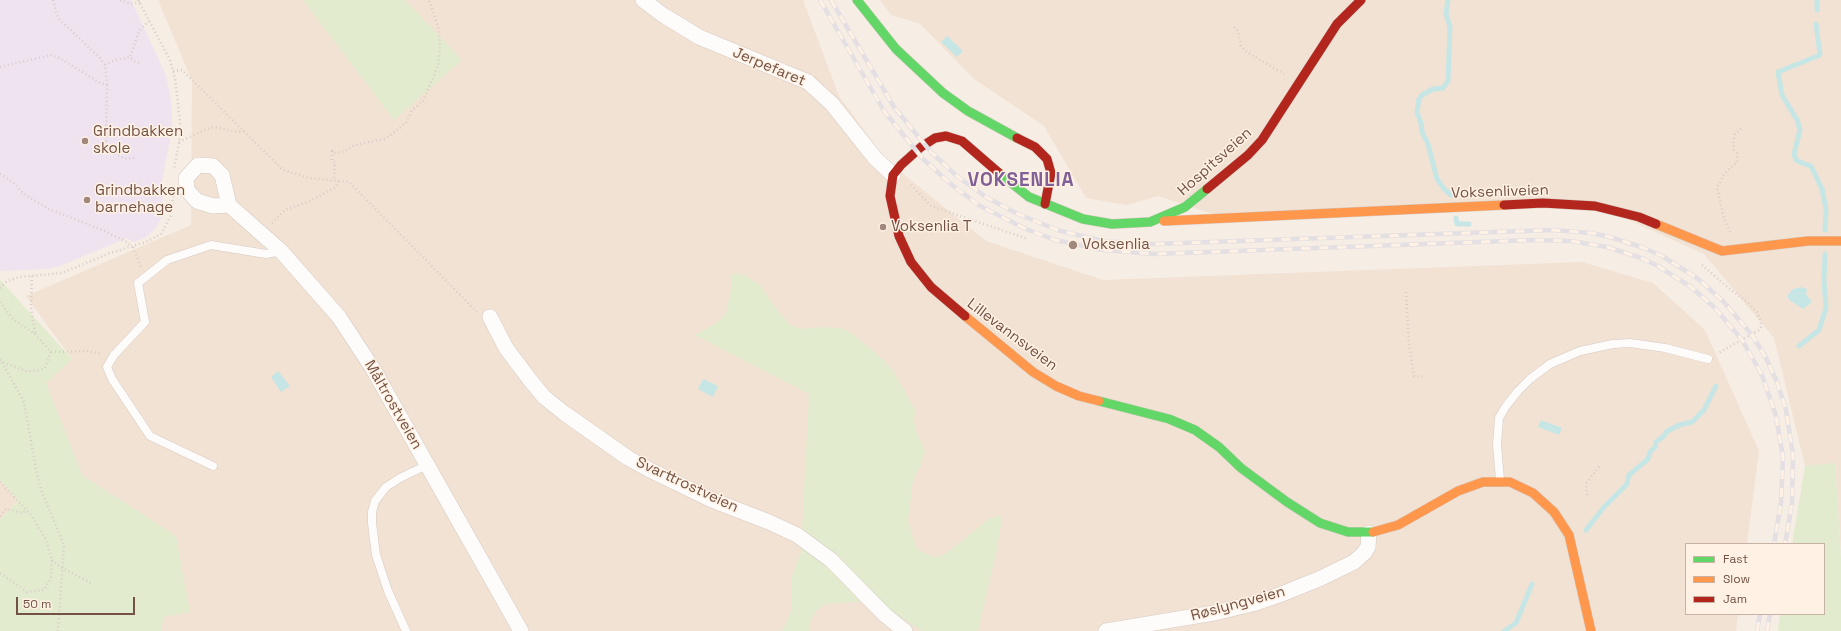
<!DOCTYPE html>
<html>
<head>
<meta charset="utf-8">
<style>
  body { margin:0 }
  #map { position:relative; width:1841px; height:631px; overflow:hidden; background:#f6ede4; font-family:"Space Grotesk",sans-serif }
  canvas { display:block }
  .legend { position:absolute; left:1685px; top:543px; width:140px; height:72px; box-sizing:border-box; background:#fff2e4; border:1px solid #c7b2a4; margin:0; padding:5px 7px; list-style:none; font-size:12px; color:#735245 }
  .legend li { display:flex; align-items:center; gap:8px; height:20px }
  .legend b { width:20px; border:1px solid #c7b2a4 }
  .scale { position:absolute; left:16px; top:597px; width:119px; height:18px; box-sizing:border-box; border:2px solid #735245; border-top:0; padding-left:5px; font-size:12px; line-height:14px; white-space:nowrap; color:#735245; -webkit-text-stroke:3px #fff2e4; paint-order:stroke }
</style>
</head>
<body>
<div id="map">
<canvas width="1841" height="631"></canvas>
<ul class="legend">
<li><b style="height:5px;background:#63d668"></b>Fast</li>
<li><b style="height:5px;background:#ff974d"></b>Slow</li>
<li><b style="height:5px;background:#b3261e"></b>Jam</li>
</ul>
<div class="scale">50 m</div>
</div>
<script>
const ctx = document.querySelector('canvas').getContext('2d');
ctx.lineJoin = 'round';
function fillPath(path, color) { ctx.fillStyle = color; ctx.fill(path, 'evenodd'); }
const shape = rows => new Path2D(rows.map(r => 'M' + r).join(''));
function stroke(path, color, width, dash) { ctx.strokeStyle = color; ctx.lineWidth = width; ctx.lineCap = dash ? 'butt' : 'round'; ctx.setLineDash(dash || []); ctx.stroke(path); }
function write(font, color, halo, rows, align = 'center') {
  ctx.font = font + ' "Space Grotesk",sans-serif'; ctx.lineWidth = 3; ctx.setLineDash([]); ctx.textBaseline = 'middle'; ctx.strokeStyle = halo; ctx.fillStyle = color; for (const [text, x, y, turn = 0] of rows) {
    ctx.save(); ctx.translate(x, y); ctx.rotate((+turn || 0) * Math.PI / 180); ctx.textAlign = isNaN(turn) ? turn : align; if (halo) ctx.strokeText(text, 0, 0); ctx.fillText(text, 0, 0); ctx.restore();
  }
}
fillPath(shape([
  [158,0,803,0,839,96,886,160,986,241,1103,280,1582,262,1653,283,1705,330,1759,451,1747,544,1686,544,1686,614,1738,614,1736,631,157,631,176,536,82,475,46,383,72,359,26,296,191,225,192,81],
  [880,0,1841,0,1841,557,1835,463,1805,466,1774,338,1704,254,1587,201,1213,214,1158,196,1127,205,1086,198,1044,126,974,79,920,24,891,15],
  [0,480,18,501,0,520]
]), '#f2e2d3');
fillPath(shape([
  [0,0,131,0,166,75,171,101,172,115,171,134,162,181,163,214,156,228,145,238,133,242,127,238,60,266,47,269,0,271]
]), '#f0e3f0');
fillPath(shape([
  [303,0,405,0,462,60,394,120],
  [735,273,746,276,760,285,774,306,790,325,803,329,824,327,842,328,854,335,884,360,894,372,915,410,914,422,918,436,925,451,921,464,913,480,908,522,917,549,933,557,944,555,989,519,1001,515,1001,526,997,549,978,631,922,631,882,605,869,602,856,602,825,604,815,612,809,623,810,631,782,631,792,610,792,576,801,552,809,394,695,335,718,322,726,313,732,285,730,276],
  [0,280,72,359,46,383,82,475,176,536,190,612,164,617,161,631,0,631,0,520,18,501,0,480],
  [1835,463,1841,557,1841,631,1778,631,1780,614,1824,614,1824,544,1792,544,1805,466]
]), '#e2ebce');
fillPath(shape([
  [947,36,963,51,957,57,941,42],
  [1801,287,1807,289,1806,294,1812,302,1803,309,1788,299,1788,295,1793,289],
  [278,371,290,386,281,392,271,377],
  [703,379,718,386,713,397,698,389],
  [1541,420,1562,428,1559,435,1538,427]
]), '#c6e6e5');
stroke(shape([
  [1448,0,1446,14,1450,27,1448,81,1443,88,1433,89,1422,95,1419,99,1417,112,1421,123,1422,132,1428,144,1437,179,1444,189,1451,195],
  [1817,0,1817,10],
  [1816,24,1820,55,1778,72,1782,95,1797,120,1800,130,1794,154,1796,160,1802,163,1811,166,1822,189,1826,209,1825,230],
  [1456,218,1457,224,1469,224],
  [1799,346,1819,330,1826,308,1824,280,1825,254],
  [1586,530,1604,507,1627,484,1629,475,1648,459,1650,452,1655,447,1656,442,1664,436,1666,432,1679,425,1692,422,1704,410,1716,386],
  [1504,631,1516,623,1532,584]
]), '#c6e6e5', 5);
const lane = shape([
  [213,466,150,436,112,379,107,367,114,355,145,322,138,283,167,260,211,245,266,254,281,251],
  [1500,480,1497,445,1499,418,1506,406,1518,391,1530,379,1550,364,1580,351,1613,344,1630,343,1665,348,1708,359],
  [406,631,388,591,376,555,372,523,372,512,375,501,386,487,400,478,427,465]
]);
const street = shape([
  [643,0,663,15,699,37,808,82,832,104,875,158,893,175],
  [229,205,222,175,213,166,198,165,186,178,187,190,197,201,213,206,229,205,281,251,339,317,373,369,521,631],
  [490,317,506,348,530,380,544,397,564,413,628,458,650,470,712,500,769,522,797,535,831,560,885,615,905,631],
  [1106,631,1214,613,1256,603,1279,595,1319,579,1354,562,1364,553,1368,547,1369,533]
]);
const fast = shape([
  [857,0,896,49,943,93,968,111,1017,138],
  [999,173,1029,197,1083,219,1112,224,1150,222,1185,207,1207,189],
  [1099,401,1169,419,1195,430,1219,447,1241,468,1287,502,1320,523,1348,532,1373,532]
]);
const slow = shape([
  [1164,221,1504,205],
  [1656,224,1722,251,1808,241,1841,241],
  [965,316,1033,372,1056,386,1079,396,1099,401],
  [1373,532,1398,525,1458,491,1483,482,1510,482,1533,493,1554,512,1569,535,1591,631]
]);
const jam = shape([
  [1017,138,1035,147,1047,159,1051,173,1045,204],
  [1207,189,1248,155,1262,140,1337,24,1361,0],
  [1504,205,1543,203,1595,206,1639,217,1656,224],
  [965,316,931,287,911,262,899,236,890,196,893,175,901,165,921,147,935,138,946,136,962,141,999,173]
]);
stroke(lane, '#d7cac3', 9);
stroke(street, '#d7cac3', 16);
stroke(fast, '#d6c9c1', 10);
stroke(slow, '#d6c9c1', 10);
stroke(jam, '#d6c9c1', 10);
stroke(shape([
  [53,0,58,18,100,58,105,65,107,85],
  [120,0,131,4,140,2],
  [138,0,170,60,175,78,181,131,174,169],
  [1234,27,1238,31,1241,46,1245,51,1284,74],
  [139,63,134,61,130,57,139,31,149,21],
  [105,65,115,60,130,57],
  [0,67,51,55,58,57,100,83,107,85,106,142,109,149,125,159,134,158],
  [173,71,182,70,283,170,309,178,349,182,477,312],
  [179,142,209,128,215,127,237,132,244,131],
  [332,150,334,153,344,152,353,146,364,143,385,139,406,123,412,110,423,101,438,66,440,46,438,27,429,0],
  [332,151,332,161,335,162,334,180],
  [0,174,13,182,24,194,49,209,100,229,127,242,131,247],
  [911,185,931,206,1028,239],
  [272,223,285,210,310,201,336,187,339,181],
  [1730,232,1724,218,1717,188,1724,174,1737,162,1737,153,1734,150,1733,143,1735,134,1742,128],
  [133,247,141,267],
  [1702,265,1726,286,1747,302,1757,312,1761,322,1761,327,1759,330,1717,354],
  [32,276,31,307,35,333],
  [0,288,7,281,20,277,62,273,110,253,146,242,161,234,171,215,173,196],
  [1406,292,1409,344,1414,376,1424,377],
  [0,302,13,319,35,334,51,352,45,368,37,371,26,371,0,361],
  [51,352,87,351,102,354],
  [0,359,24,402,37,475,42,492,64,545,58,631],
  [0,482,31,515,46,540,52,560,51,578,44,590,27,592,0,573],
  [1587,495,1586,484,1601,464],
  [0,516,6,509,23,513,26,510],
  [52,560,62,568,93,584]
]), '#d7ccc8', 2.5, [1, 3]);
stroke(lane, '#fefcfb', 8);
stroke(street, '#fefcfb', 15);
stroke(fast, '#63d668', 9);
stroke(slow, '#ff974d', 9);
stroke(jam, '#b3261e', 9);
const rail = shape([
  [820,0,884,111,923,159,952,185,980,206,1026,229,1055,240,1103,250,1155,254,1533,240,1571,241,1607,247,1641,258,1658,266,1691,287,1715,308,1742,340,1762,375,1776,416,1783,457,1781,503,1774,544],
  [831,0,894,107,931,152,958,177,986,197,1016,213,1057,230,1103,241,1154,244,1552,230,1591,233,1610,237,1644,248,1662,256,1697,278,1722,300,1752,335,1766,358,1777,382,1786,410,1793,455,1792,503,1785,544],
  [1757,631,1760,614],
  [1767,631,1770,614]
]);
stroke(rail, '#e3dfe3', 4.5);
stroke(rail, '#fff2e4', 3, [9]);
for (const [x, y, r, color] of [
  [85,141,4,"#a1887d"],
  [87,200,4,"#a1887d"],
  [883,227,4,"#a1887d"],
  [1073,245,5,"#a1887d"]
]) { const dot = new Path2D(); dot.arc(x, y, r, 0, 2 * Math.PI); ctx.fillStyle = color; ctx.fill(dot); stroke(dot, '#fff2e4', 1.5); }
write('15px', '#735245', '#fff2e4', [
  ["Jerpefaret",769,67,23],
  ["Hospitsveien",1215,162,-42],
  ["Voksenliveien",1500,192,-2],
  ["Lillevannsveien",1012,335,37],
  ["Måltrostveien",393,405,60],
  ["Svarttrostveien",687,485,25],
  ["Røslyngveien",1238,604,-15]
]);
write('15px', '#735245', '#fff2e4', [
  ["Grindbakken",93,132],
  ["skole",93,149],
  ["Grindbakken",95,191],
  ["barnehage",95,208],
  ["Voksenlia T",891,227],
  ["Voksenlia",1082,245]
], 'left');
ctx.letterSpacing = '1px';
write('bold 19px', '#806097', '#fff2e4', [
  ["VOKSENLIA",1021,181]
]);
ctx.letterSpacing = '0px';
</script>
</body>
</html>
